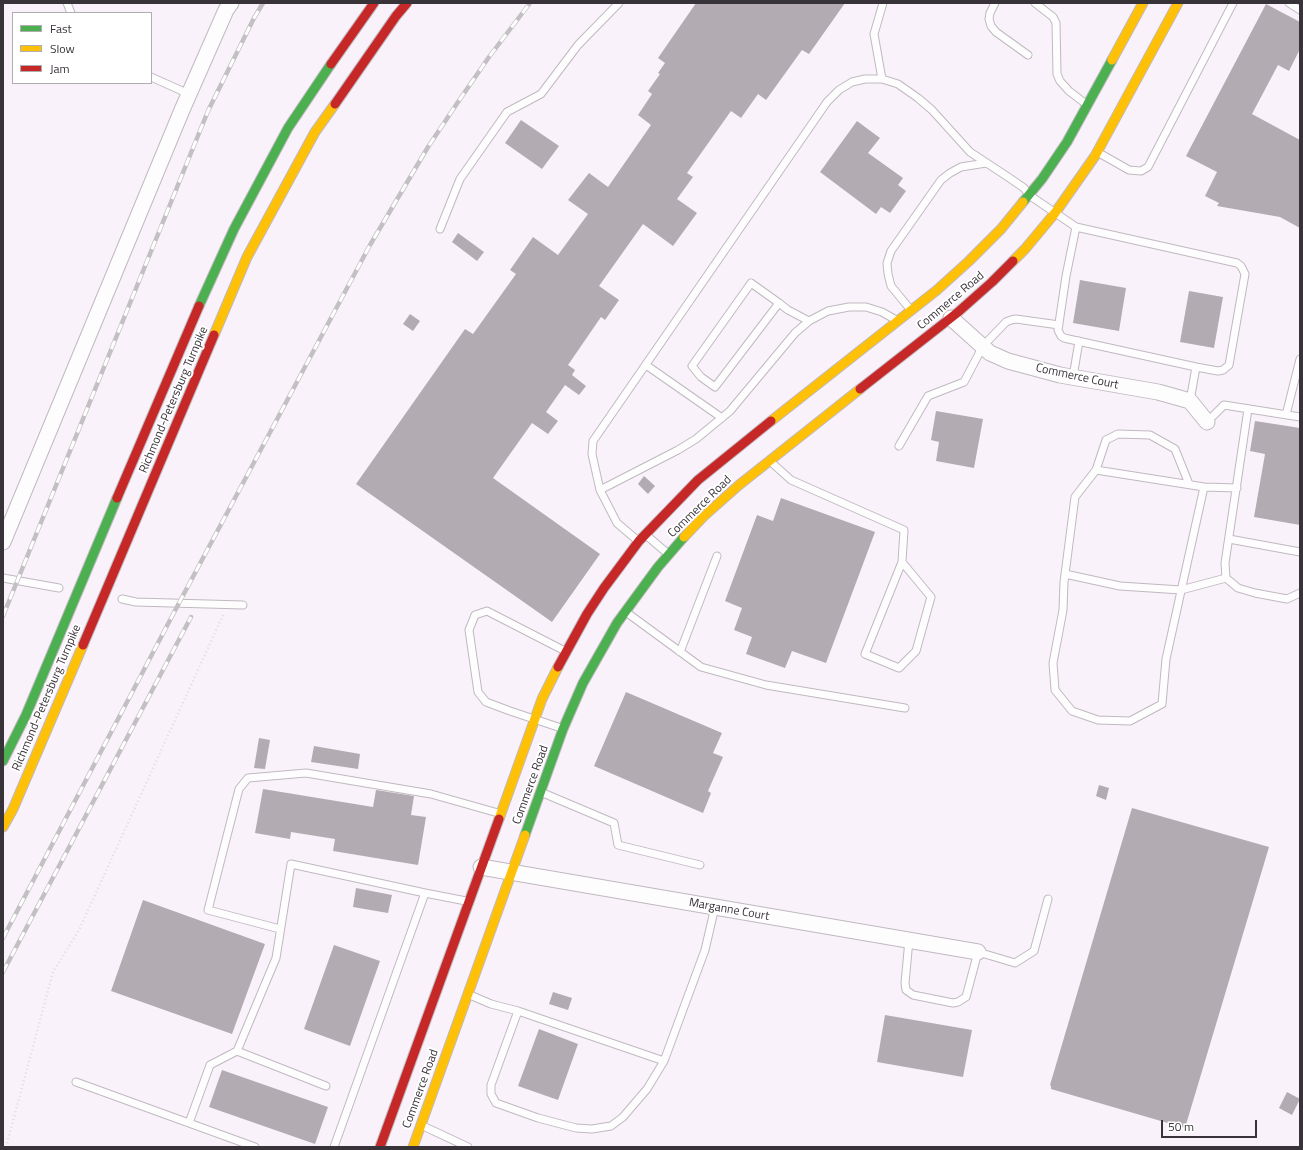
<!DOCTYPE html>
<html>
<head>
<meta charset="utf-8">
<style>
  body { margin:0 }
  #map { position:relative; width:1303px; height:1150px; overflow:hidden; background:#faf2fa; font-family:"Titillium Web",sans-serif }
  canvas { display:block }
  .frame { position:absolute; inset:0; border:4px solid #383239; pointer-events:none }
  .legend { position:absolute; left:12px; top:12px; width:140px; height:72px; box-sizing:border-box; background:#fff; border:1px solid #afadb0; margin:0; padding:5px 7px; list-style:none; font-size:12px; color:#383239 }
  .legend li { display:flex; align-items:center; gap:8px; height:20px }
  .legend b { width:20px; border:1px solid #afadb0 }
  .scale { position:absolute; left:1161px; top:1120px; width:96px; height:18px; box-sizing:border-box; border:2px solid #383239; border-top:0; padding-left:5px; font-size:12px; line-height:14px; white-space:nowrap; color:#383239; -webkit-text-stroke:3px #fff; paint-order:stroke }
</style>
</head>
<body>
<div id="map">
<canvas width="1303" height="1150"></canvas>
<div class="frame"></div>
<ul class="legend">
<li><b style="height:5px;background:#4caf50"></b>Fast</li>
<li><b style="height:5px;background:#ffc107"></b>Slow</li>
<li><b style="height:5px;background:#c62828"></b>Jam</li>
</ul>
<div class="scale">50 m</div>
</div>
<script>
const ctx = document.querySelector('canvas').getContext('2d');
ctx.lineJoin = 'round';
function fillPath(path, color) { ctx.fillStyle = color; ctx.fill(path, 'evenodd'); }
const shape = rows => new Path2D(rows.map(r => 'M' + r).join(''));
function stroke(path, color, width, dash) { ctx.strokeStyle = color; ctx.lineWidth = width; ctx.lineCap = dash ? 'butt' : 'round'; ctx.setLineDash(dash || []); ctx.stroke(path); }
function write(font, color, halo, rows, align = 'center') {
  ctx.font = font + ' "Titillium Web",sans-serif'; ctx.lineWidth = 4; ctx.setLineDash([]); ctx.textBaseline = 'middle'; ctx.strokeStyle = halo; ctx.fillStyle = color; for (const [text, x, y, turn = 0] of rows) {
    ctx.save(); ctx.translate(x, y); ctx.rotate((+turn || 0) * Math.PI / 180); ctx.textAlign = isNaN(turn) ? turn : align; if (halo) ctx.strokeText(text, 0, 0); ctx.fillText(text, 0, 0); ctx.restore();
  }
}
fillPath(shape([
  [696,3,845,3,809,54,802,50,766,100,758,94,741,118,731,111,687,173,693,177,677,199,697,213,673,246,643,224,599,286,619,300,605,320,601,317,568,365,575,370,572,375,586,386,579,395,565,385,546,412,558,421,548,434,532,423,493,478,600,554,552,622,356,484,465,329,473,334,516,274,510,270,533,237,558,255,588,214,568,200,589,173,608,187,651,125,638,115,652,94,648,91,660,74,658,73,665,63,658,58],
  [1266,4,1300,22,1300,49,1289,71,1278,65,1252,114,1300,140,1300,228,1280,217,1217,206,1219,203,1205,196,1217,172,1186,156],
  [521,120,559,146,542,169,505,143],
  [857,121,880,138,868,153,903,178,898,185,906,191,890,213,881,207,876,214,820,172],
  [458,233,484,252,477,261,452,242],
  [1080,280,1126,288,1119,331,1073,323],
  [1189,291,1223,297,1214,348,1180,342],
  [410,314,420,321,413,331,403,324],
  [936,411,983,419,974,468,936,461,939,442,931,440],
  [1255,421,1300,428,1300,525,1254,517,1265,454,1250,451],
  [644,476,655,486,648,494,638,484],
  [781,498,875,532,826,663,792,651,785,668,746,654,752,637,734,630,742,608,725,601,757,515,773,521],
  [626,692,722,733,713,753,723,757,708,791,711,793,703,813,594,766],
  [259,738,270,740,265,769,254,768],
  [314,746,360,754,358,769,311,762],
  [1099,785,1109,788,1106,800,1096,796],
  [263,789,373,807,376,790,414,796,411,815,426,817,418,865,333,851,335,839,291,832,290,839,255,833],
  [1132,808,1269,847,1185,1128,1051,1089,1051,1086,1050,1085],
  [356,888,392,895,388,913,353,907],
  [143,900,265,944,232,1034,111,991],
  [334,945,380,961,350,1046,304,1029],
  [553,992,572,998,568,1010,549,1004],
  [885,1015,972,1030,963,1077,877,1062],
  [539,1029,578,1044,558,1100,518,1086],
  [222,1070,328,1107,315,1144,209,1107],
  [1287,1092,1300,1099,1292,1115,1279,1108]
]), '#b2acb2');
const lane = shape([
  [67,3,71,13],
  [995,3,990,13,989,19,991,26,996,32,1028,55],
  [1035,3,1053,17,1056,23,1057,74,1060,81,1069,91,1086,104],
  [1289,3,1300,10],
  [151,77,189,94],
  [882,79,874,34,883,3],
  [1099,153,1129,170,1141,171,1148,167,1233,3],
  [1076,227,1066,276,1058,330,1061,336,1064,338,1196,367,1190,401],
  [440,229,460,179,507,112,541,94,578,45,619,3],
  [779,303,715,387,701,377,692,366,751,283,779,303,788,310,809,321],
  [910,309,891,286,888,274,887,263,891,251,941,180,950,173,961,167,986,163],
  [646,365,722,418],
  [1073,377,1079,341],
  [1248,409,1225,563,1226,578,1238,588,1255,593,1287,599,1300,593],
  [1286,415,1300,359],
  [1207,422,1224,405,1300,417],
  [899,446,928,396,964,382,983,346,1006,322,1011,320,1016,319,1059,325],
  [771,462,791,480,904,530,902,562,865,654,899,668,916,651,931,597,902,562],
  [1096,470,1106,440,1118,434,1150,435,1175,449,1189,484],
  [1204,487,1166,659,1162,704,1130,721,1098,720,1072,711,1055,690,1053,663,1063,610,1064,582,1075,497,1096,470,1204,487,1237,488],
  [600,490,678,450,696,439,730,411,795,333,809,321,828,311,849,307,866,307,882,312,896,320],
  [646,535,667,553],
  [1229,539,1300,552],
  [637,540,617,523,600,490,592,454,593,441,827,102,839,90,852,82,865,79,882,79,898,84,918,98,932,110,970,152,1008,177,1024,188,1029,195,1076,227,1237,263,1241,266,1245,274,1229,365,1223,370,1218,371,1196,367],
  [1065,574,1120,586,1181,590,1226,578],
  [3,578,59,588],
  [122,599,136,602,243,605],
  [626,612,701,667,766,685,905,708],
  [680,652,717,556],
  [561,728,510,711,486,702,478,692,469,630,475,615,487,611,563,650],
  [543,793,614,823,618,845,700,865],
  [280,929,208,910,239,789,248,778,306,773,431,794,498,813],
  [909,940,905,983,906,990,913,995,953,1003,958,1002,966,997,978,952,1015,963,1034,951,1048,899],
  [470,995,491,1004,518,1011,491,1085,491,1094,496,1103,538,1118,576,1128,592,1129,611,1126,623,1117,647,1089,664,1061,705,950,715,907],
  [518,1011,664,1061],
  [76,1082,255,1147],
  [326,1086,237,1051,276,958,291,864,425,893],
  [189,1123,210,1065,237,1051],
  [423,1126,468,1147],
  [334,1147,425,893,466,901]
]);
const street = shape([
  [951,318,990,353,1008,361,1060,375,1158,392,1190,401,1207,422],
  [3,542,182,110,226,10,231,3],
  [481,867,978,952]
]);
const fast = shape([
  [1023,202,1042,179,1067,142,1112,60],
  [199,306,234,229,288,128,331,64],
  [3,761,26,715,117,498],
  [525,835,563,729,583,683,617,623,658,567,684,537]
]);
const slow = shape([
  [1112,60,1143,3],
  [1013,261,1025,249,1055,213,1095,156,1178,3],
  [214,335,247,257,315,132,335,104],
  [771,421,937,290,969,261,1001,229,1023,202],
  [684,537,704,516,739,485,860,389],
  [499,819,542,699,558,667],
  [3,827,13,809,83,645],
  [413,1147,525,835]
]);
const jam = shape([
  [331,64,374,3],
  [335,104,396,16,407,3],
  [860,389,957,313,992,282,1013,261],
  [117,498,199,306],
  [83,645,214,335],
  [558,667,587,614,604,588,639,541,698,480,771,421],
  [380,1147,499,819]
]);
stroke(lane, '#c0b9c0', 9);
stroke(street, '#c0b9c0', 17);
stroke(fast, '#c0b9c0', 11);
stroke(slow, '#c0b9c0', 11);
stroke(jam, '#c0b9c0', 11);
stroke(shape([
  [6,1147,53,972,79,930,224,613]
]), '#dfdcdf', 2.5, [1, 3]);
stroke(lane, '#fefdfe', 7);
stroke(street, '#fefdfe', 15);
stroke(fast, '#4caf50', 9);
stroke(slow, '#ffc107', 9);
stroke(jam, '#c62828', 9);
const rail = shape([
  [3,616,208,111,254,18,263,3],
  [3,938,179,603,370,245,428,147,458,102,489,57,530,3],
  [3,972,191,617]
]);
stroke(rail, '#c2c0c2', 4.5);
stroke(rail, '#fff', 3, [9]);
write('12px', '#383239', '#fff', [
  ["Commerce Road",951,301,-40],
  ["Commerce Court",1077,377,12],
  ["Richmond-Petersburg Turnpike",174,400,-67],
  ["Commerce Road",700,507,-44],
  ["Richmond-Petersburg Turnpike",47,698,-67],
  ["Commerce Road",531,785,-70],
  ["Marganne Court",729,910,10],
  ["Commerce Road",421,1089,-70]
]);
</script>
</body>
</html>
